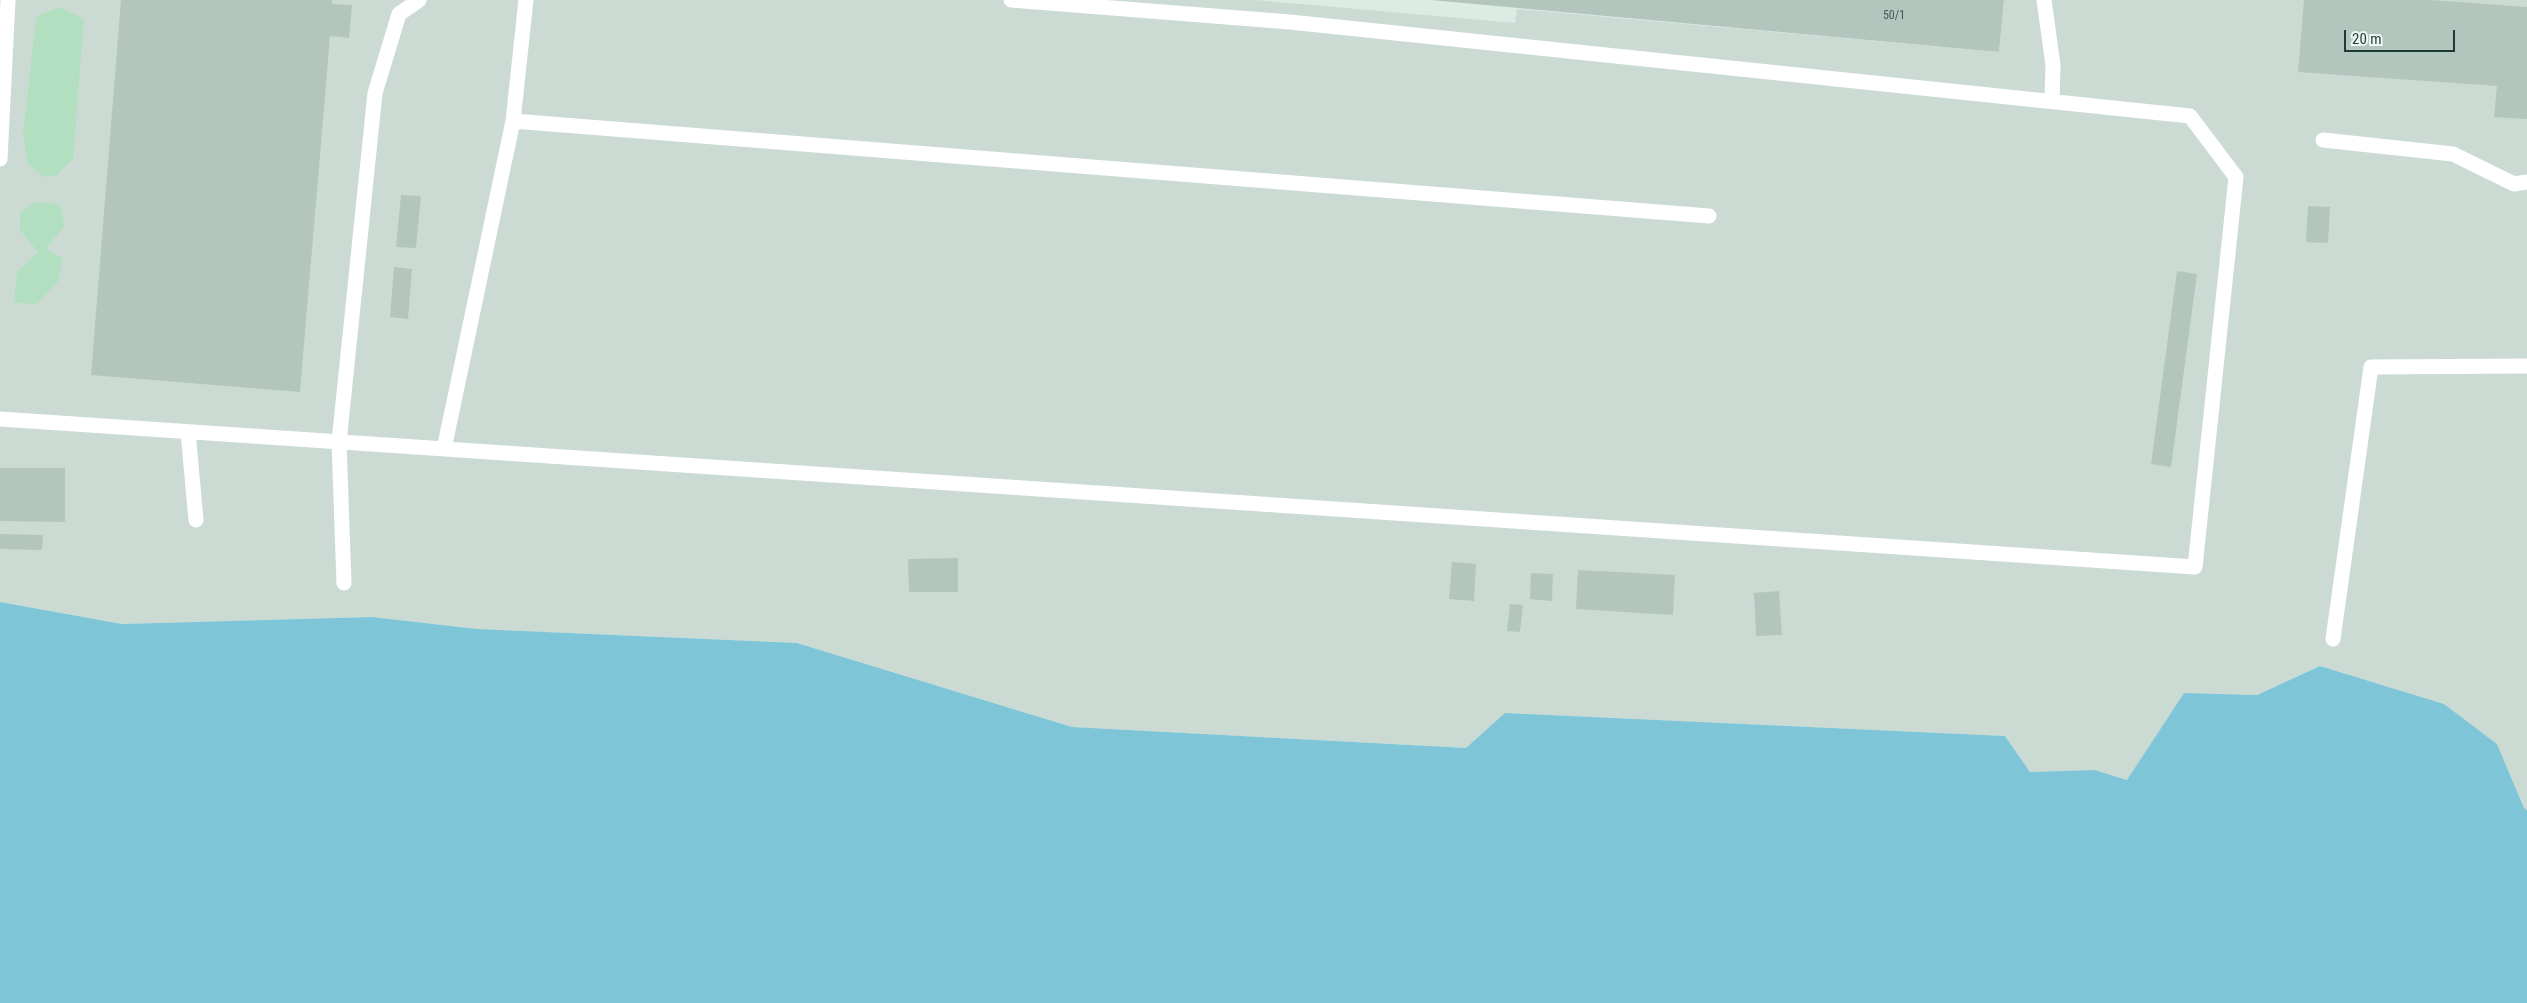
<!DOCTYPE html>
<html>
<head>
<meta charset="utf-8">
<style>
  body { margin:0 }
  #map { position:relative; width:2527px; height:1003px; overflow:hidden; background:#ddebe5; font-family:"Roboto Condensed",sans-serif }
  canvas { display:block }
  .scale { position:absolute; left:2344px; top:30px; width:111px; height:22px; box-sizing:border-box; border:2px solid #1d3c35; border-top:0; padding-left:6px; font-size:15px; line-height:18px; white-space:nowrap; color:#1d3c35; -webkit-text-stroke:4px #eef8f3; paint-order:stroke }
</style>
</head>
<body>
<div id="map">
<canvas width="2527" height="1003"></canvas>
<div class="scale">20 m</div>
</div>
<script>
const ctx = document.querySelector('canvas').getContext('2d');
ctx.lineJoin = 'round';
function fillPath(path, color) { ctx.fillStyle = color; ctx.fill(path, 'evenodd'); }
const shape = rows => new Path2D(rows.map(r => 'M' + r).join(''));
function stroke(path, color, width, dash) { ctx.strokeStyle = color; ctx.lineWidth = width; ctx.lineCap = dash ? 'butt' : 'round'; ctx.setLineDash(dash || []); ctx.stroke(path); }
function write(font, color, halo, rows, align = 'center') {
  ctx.font = font + ' "Roboto Condensed",sans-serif'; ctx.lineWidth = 5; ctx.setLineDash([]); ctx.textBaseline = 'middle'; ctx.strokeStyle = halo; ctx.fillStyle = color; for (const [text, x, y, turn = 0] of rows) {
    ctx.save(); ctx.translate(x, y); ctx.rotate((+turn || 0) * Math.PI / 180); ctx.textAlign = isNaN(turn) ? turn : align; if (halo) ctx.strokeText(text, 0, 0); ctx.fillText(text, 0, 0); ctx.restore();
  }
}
fillPath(shape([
  [0,0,1256,0,1515,23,1517,9,1999,52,2004,0,2527,0,2527,810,2524,808,2497,744,2444,704,2320,666,2257,695,2184,693,2128,780,2095,770,2030,772,2005,736,1506,713,1466,748,1072,727,797,643,477,629,372,617,122,624,0,602]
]), '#cbdbd4');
fillPath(shape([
  [59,7,84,19,73,159,55,176,44,177,28,164,23,134,36,17],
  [35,202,59,204,65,225,46,249,62,258,59,280,37,304,14,303,17,272,38,252,20,230,20,213]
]), '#b3dfc1');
fillPath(shape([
  [0,602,122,624,372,617,477,629,797,643,1072,727,1466,748,1505,713,2005,736,2030,772,2095,770,2127,780,2184,693,2257,695,2320,666,2444,704,2497,744,2524,808,2527,810,2527,1003,0,1003]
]), '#7ec6d7');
fillPath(shape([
  [121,0,332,0,332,4,352,5,349,38,330,36,300,392,91,375],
  [1431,0,2004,0,1999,52],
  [2304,0,2430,0,2527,7,2527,119,2494,117,2497,86,2298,72],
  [401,195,421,196,416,248,396,247],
  [2308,206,2330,207,2328,243,2306,242],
  [394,267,412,269,408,319,390,317],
  [2177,271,2197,274,2171,467,2151,464],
  [0,468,65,468,65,522,0,521],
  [0,534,43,535,42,550,0,549],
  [958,558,958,592,909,592,908,559],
  [1452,562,1476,564,1474,601,1449,599],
  [1578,570,1675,575,1673,615,1576,609],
  [1531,573,1553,574,1552,601,1530,599],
  [1779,591,1782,635,1756,636,1754,593],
  [1510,604,1523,605,1520,632,1507,631]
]), '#b2c6be');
stroke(shape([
  [2044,0,2053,65,2052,101],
  [513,121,1709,216],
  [2323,140,2453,154,2514,184,2527,182],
  [0,159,8,0],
  [0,419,2195,567,2236,177,2190,116,1290,22,1011,0],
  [188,432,196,520],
  [444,449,513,121,526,0],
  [344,583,339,442,375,93,399,14,419,0],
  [2333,639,2371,367,2527,366]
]), '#fff', 15);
write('12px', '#425e57', null, [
  ["50/1",1894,16]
]);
</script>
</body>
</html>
